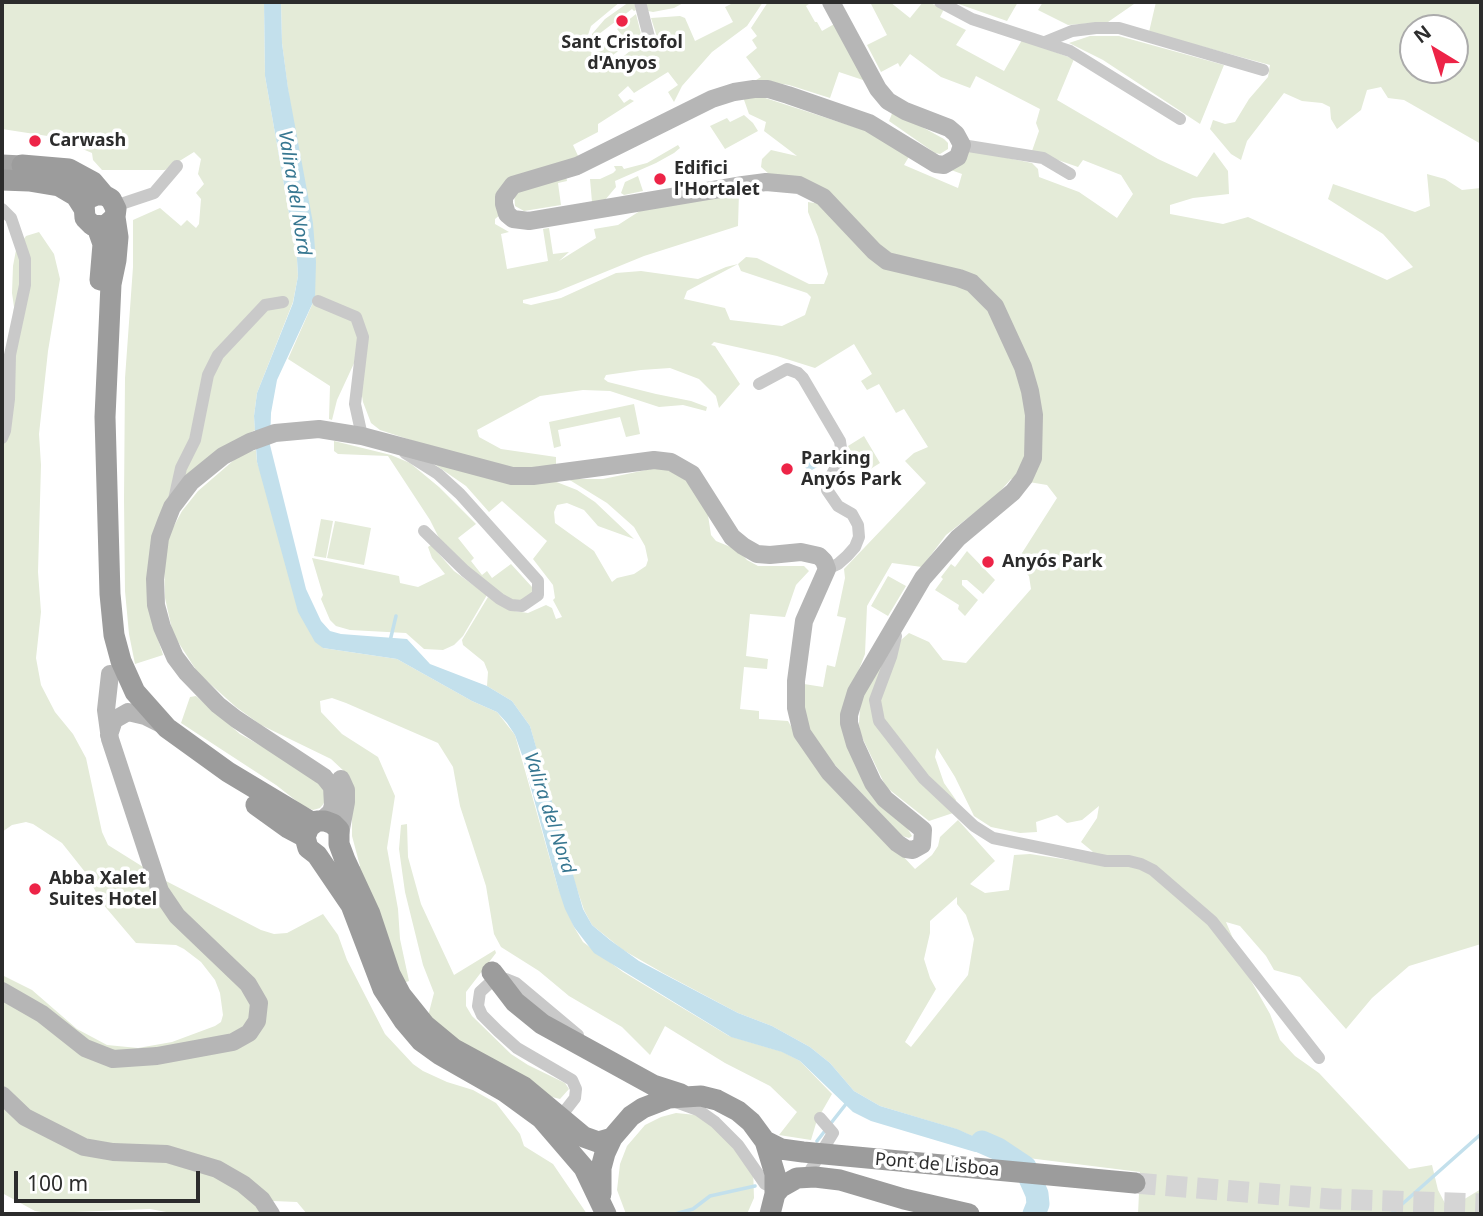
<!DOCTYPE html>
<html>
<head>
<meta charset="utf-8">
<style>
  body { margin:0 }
  #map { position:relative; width:1483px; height:1216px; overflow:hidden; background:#fff; font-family:"Noto Sans",sans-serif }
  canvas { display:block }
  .frame { position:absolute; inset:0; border:4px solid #2c2c2c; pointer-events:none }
  .north { position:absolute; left:1399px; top:14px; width:70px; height:70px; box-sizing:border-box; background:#fff; border:2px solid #ababab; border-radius:50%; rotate:322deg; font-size:19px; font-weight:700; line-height:28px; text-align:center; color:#2c2c2c }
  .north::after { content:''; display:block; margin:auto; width:24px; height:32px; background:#ed2447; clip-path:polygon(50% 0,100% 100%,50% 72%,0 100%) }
  .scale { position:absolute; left:14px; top:1171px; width:186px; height:32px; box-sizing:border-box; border:4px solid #2c2c2c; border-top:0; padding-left:9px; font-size:21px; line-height:24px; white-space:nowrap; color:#2c2c2c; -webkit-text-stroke:5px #fff; paint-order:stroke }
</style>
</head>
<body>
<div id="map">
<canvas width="1483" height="1216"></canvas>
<div class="frame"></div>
<div class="north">N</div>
<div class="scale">100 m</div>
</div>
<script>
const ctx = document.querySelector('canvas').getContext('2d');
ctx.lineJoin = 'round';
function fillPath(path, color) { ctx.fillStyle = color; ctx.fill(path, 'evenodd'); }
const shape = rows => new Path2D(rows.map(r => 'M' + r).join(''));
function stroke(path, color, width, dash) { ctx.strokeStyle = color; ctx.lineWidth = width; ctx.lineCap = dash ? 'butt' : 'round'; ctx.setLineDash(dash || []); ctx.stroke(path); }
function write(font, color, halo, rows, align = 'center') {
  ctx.font = font + ' "Noto Sans",sans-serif'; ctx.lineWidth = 7; ctx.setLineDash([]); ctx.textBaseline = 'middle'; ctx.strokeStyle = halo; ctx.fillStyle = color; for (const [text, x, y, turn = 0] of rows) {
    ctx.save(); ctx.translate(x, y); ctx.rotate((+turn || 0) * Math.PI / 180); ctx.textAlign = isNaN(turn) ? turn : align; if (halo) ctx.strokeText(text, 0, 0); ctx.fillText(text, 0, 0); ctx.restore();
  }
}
fillPath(shape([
  [2,2,264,2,265,76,297,259,298,276,293,302,257,393,254,416,255,430,214,453,168,502,156,633,163,655,135,664,129,634,125,591,124,499,125,378,133,267,133,220,160,208,181,226,187,220,196,228,199,224,201,199,196,193,204,184,198,174,201,159,194,152,165,170,102,170,93,160,92,153,54,137,2,129],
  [281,2,620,2,591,26,587,38,587,46,591,52,603,64,618,61,643,40,644,43,656,40,657,37,651,18,680,16,685,18,695,41,733,22,725,7,735,2,763,2,747,26,712,52,682,86,674,102,668,92,678,85,668,72,634,93,628,86,618,95,624,103,630,99,634,101,598,124,598,132,573,145,579,158,524,175,501,214,495,219,495,224,509,232,501,234,507,269,548,261,543,229,549,228,553,254,569,252,559,261,596,238,594,229,618,225,646,207,739,192,738,226,644,256,556,292,523,300,523,303,531,305,561,298,616,273,641,271,698,279,726,267,738,264,746,257,757,258,809,284,824,284,828,274,818,237,808,212,808,202,814,203,819,188,804,179,769,174,761,167,762,159,771,150,797,156,764,131,766,122,749,114,743,97,756,95,873,133,910,155,904,165,958,188,962,174,951,170,966,152,973,151,1032,163,1038,169,1039,177,1079,192,1117,218,1133,194,1121,175,1083,160,1078,167,1032,151,1039,131,1036,123,1040,109,976,76,970,88,941,77,910,54,900,67,898,63,881,72,867,45,887,35,870,2,890,2,910,18,923,2,928,2,944,9,940,17,966,30,956,45,1004,71,1022,40,1074,59,1057,100,1158,159,1197,177,1214,152,1228,171,1229,194,1193,198,1170,205,1170,214,1223,224,1248,217,1387,280,1413,267,1383,234,1328,199,1333,184,1415,212,1430,206,1427,174,1445,179,1462,190,1481,188,1481,944,1409,966,1372,998,1346,1029,1300,977,1274,970,1266,956,1240,926,1226,922,1250,979,1270,1014,1280,1040,1295,1056,1319,1073,1409,1169,1432,1165,1438,1190,1448,1209,1481,1189,1481,1214,1138,1214,1140,1172,1020,1157,956,1129,880,1106,854,1091,830,1063,810,1047,772,1026,738,1013,663,973,623,950,592,925,584,910,569,865,530,726,512,701,487,686,488,672,484,662,463,645,462,640,488,597,514,611,528,613,546,605,552,608,556,619,562,617,553,600,555,598,553,585,533,559,547,541,502,501,489,512,466,486,427,459,554,481,577,490,595,502,634,539,598,526,584,510,567,503,557,505,554,512,555,523,594,551,612,582,617,578,634,574,646,566,648,560,645,546,634,527,607,503,568,479,603,479,665,466,684,474,701,502,708,515,711,535,716,541,738,550,747,560,758,566,804,566,809,571,796,585,785,617,750,614,746,656,768,659,767,669,744,667,740,709,759,711,759,719,788,721,807,754,915,869,932,855,938,846,940,837,958,820,995,861,970,884,985,893,1009,890,1014,855,1030,854,1102,865,1092,851,1081,842,1097,818,1099,806,1082,820,1067,823,1057,815,1036,822,1037,832,1020,833,991,827,974,816,955,777,937,748,935,757,944,783,956,800,953,813,929,821,886,787,860,733,859,723,861,696,886,653,909,633,929,642,943,660,966,663,1031,589,1029,576,1020,567,1022,553,1057,498,1047,485,1011,479,996,496,946,535,922,567,892,563,867,606,865,654,851,690,845,722,912,836,909,838,902,836,816,745,805,719,803,693,804,684,823,687,827,665,835,667,846,618,837,616,845,578,844,569,926,483,905,461,914,453,928,447,904,409,896,413,879,384,867,390,861,381,872,374,854,344,815,368,777,356,714,342,711,345,715,346,740,384,719,408,716,396,699,379,670,368,641,370,606,375,604,379,608,382,656,394,691,401,707,407,706,411,683,405,659,407,610,391,583,390,540,396,477,430,479,437,501,449,556,457,556,465,517,469,451,453,380,430,371,423,363,402,356,359,337,400,332,420,329,419,330,386,288,359,315,298,282,43],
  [738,264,741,271,807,293,811,297,805,315,782,326,730,320,725,308,684,299,687,291],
  [957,897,957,904,966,915,974,939,968,975,911,1047,905,1042,936,989,930,978,924,959,930,933,930,921],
  [629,2,634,2,636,10,634,11,632,9,599,34,608,45,613,42,616,50,625,39,617,29,636,14,641,34,613,55,605,57,598,54,592,42,592,34,605,19],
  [644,2,685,2,674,8,653,12,648,11],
  [768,2,812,2,806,6,815,22,817,22,822,31,836,23,866,81,839,72,830,98,789,85,756,80,761,77,746,57,757,48,752,40,757,36,751,28],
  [953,2,1018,2,1007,21],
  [1043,2,1153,2,1134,4,1108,22,1068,25,1038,10],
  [1156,2,1481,2,1479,12,1481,15,1481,144,1404,100,1388,98,1381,87,1367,90,1361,110,1337,129,1331,119,1330,107,1322,103,1302,101,1284,93,1247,141,1241,160,1231,154,1210,129,1213,120,1225,124,1235,122,1249,99,1268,77,1270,65,1149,32],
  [1413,28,1455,28,1455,70,1413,70],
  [1090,36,1119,36,1224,65,1200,124,1103,60,1069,43],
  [893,111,944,139,948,143,948,149,940,154,935,153,889,121],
  [744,115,753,123,758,131,725,149,710,126,727,118,730,122],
  [678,145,680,148,674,153,656,163,615,181,616,187,605,200,592,202,590,179,600,179,613,173,616,170,614,166,622,166,624,169,647,163],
  [566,176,567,181,558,183,561,205,524,211,515,206,514,192],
  [638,176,643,191,624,195,621,193,625,182],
  [39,232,54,254,60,279,48,351,39,434,41,465,38,572,41,612,36,658,41,685,55,712,73,734,86,758,102,832,108,845,164,880,261,930,274,934,287,933,323,914,338,935,347,960,385,1034,413,1064,423,1071,447,1082,473,1090,496,1103,520,1134,524,1146,553,1164,587,1214,307,1214,297,1202,273,1201,258,1214,177,1214,150,1209,48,1213,35,1211,2,1193,2,975,32,990,77,1029,107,1045,138,1048,172,1042,215,1026,221,1022,223,1015,220,993,215,980,201,962,184,949,176,945,136,943,102,903,85,872,62,843,33,824,26,822,12,825,2,832,2,437,14,307,12,293,13,266,16,250,26,236],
  [634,404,640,434,626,437,620,417,558,430,561,446,554,448,549,422],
  [864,436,880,463,864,473,848,446],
  [334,441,391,455,410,463,439,487,476,524,458,538,474,558,471,561,482,575,487,571,492,578,511,564,532,587,533,594,519,602,510,599,493,588,469,568,439,538,430,520,388,456,338,454,334,451],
  [256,450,257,462,323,648,397,659,472,701,497,712,515,735,558,888,574,927,583,942,623,972,729,1036,783,1052,800,1061,832,1094,817,1120,811,1140,779,1135,797,1112,770,1086,725,1063,665,1026,650,1055,622,1027,569,996,539,971,501,947,494,934,486,886,460,806,453,767,438,743,346,703,332,698,320,701,321,712,342,734,378,757,395,796,387,848,398,909,400,939,409,981,403,983,355,870,360,866,352,836,352,787,346,773,331,759,261,725,236,707,198,673,173,634,165,598,164,564,169,535,182,511,198,491,241,454],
  [321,519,333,521,326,558,314,556],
  [335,521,371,528,364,565,327,558],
  [431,545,454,571,487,595,463,636,454,645,443,650,424,649,406,633,350,630,336,626,330,620,321,599,323,595,312,558,399,576,400,583,418,587,445,574,432,558,428,547],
  [967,551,995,580,983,594,967,580,962,580,962,585,978,600,965,616,958,609,959,605,935,590,943,579,941,577,951,564,955,567],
  [888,576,906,586,888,616,871,606],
  [196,696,240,734,274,753,323,786,325,802,320,808,313,810,303,806,276,785,181,723,190,697],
  [407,824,408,857,421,904,454,975,495,950,496,953,466,992,466,1006,472,1016,511,1054,528,1065,565,1083,569,1089,560,1099,552,1097,469,1049,428,1016,434,993,423,965,405,892,399,849,401,825],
  [676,1113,706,1116,753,1168,754,1198,747,1214,626,1214,617,1190,620,1164,627,1146,645,1125,661,1117]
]), '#e4ebd8');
fillPath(shape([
  [264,2,281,2,282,43,288,88,313,223,316,262,315,298,277,380,271,413,270,445,306,589,321,621,330,631,341,634,407,639,430,664,487,686,512,701,530,726,583,909,592,925,610,940,639,961,698,992,738,1013,772,1026,810,1047,830,1063,854,1091,880,1106,957,1129,1020,1157,975,1152,871,1121,853,1112,800,1061,782,1052,731,1037,594,953,574,927,565,909,558,888,522,755,515,735,507,723,497,712,472,701,397,659,323,648,315,642,298,612,257,462,254,416,257,393,293,303,298,276,297,259,265,76],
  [821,452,827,462,808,472,802,462]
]), '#c3e0ec');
fillPath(shape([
  [955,1150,1020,1157,1023,1158,1020,1161,974,1155]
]), '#fff');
stroke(shape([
  [390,641,396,616],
  [817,1141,846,1104],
  [675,1214,693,1209,710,1196,755,1186],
  [1391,1214,1481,1134]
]), '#c3e0ec', 3.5);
stroke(shape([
  [982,1142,998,1149,1025,1167,1037,1194,1038,1204,1034,1214]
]), '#c3e0ec', 23);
stroke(shape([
  [1135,1183,1331,1199,1481,1204]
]), '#d5d5d5', 21, [21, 10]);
stroke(shape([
  [640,2,649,37],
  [940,2,972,19,1070,51,1180,119],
  [1045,42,1072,31,1096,28,1119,28,1263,70],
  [962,145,1043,158,1070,174],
  [115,206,154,193,177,166],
  [2,209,11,218,25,259,25,285,10,355,9,399,5,431,2,438],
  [318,301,356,317,363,337,355,404,362,436],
  [759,384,787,369,798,373,803,378,840,441,842,455,828,482,827,490,838,506,852,514,858,525,859,537,855,547,847,556,838,564,827,569],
  [405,453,438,474,460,494,538,581,538,595,522,606,511,605,500,599,465,571,424,531],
  [173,504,181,468,195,440,208,375,218,355,265,305,283,302],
  [893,629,896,636,891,657,875,700,879,721,924,779,974,826,993,838,1106,861,1129,861,1141,864,1153,870,1212,921,1319,1058],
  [676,1102,698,1110,715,1122,738,1145,765,1184,779,1191],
  [561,1116,575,1098,576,1089,572,1080,517,1048,498,1031,482,1015,478,1006,480,992,493,980,506,979,516,983,578,1035],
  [805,1179,833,1133,820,1118]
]), '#c9c9c9', 12);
stroke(shape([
  [109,735,114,720,128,712,145,716,161,724],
  [321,821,331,812,333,805,332,787,324,777,236,719,218,705,187,673,175,657,162,627,156,605,155,579,160,538,166,522,172,507,191,482,223,456,250,442,275,433,319,429,362,436,512,476,533,476,654,460,671,462,692,474,732,537,743,546,757,554,770,555,801,552,819,556,824,561,827,569,804,621,796,681,796,708,802,733,829,772,897,843,906,849,913,850,922,845,923,830,885,799,873,783,855,744,849,723,849,715,856,692,923,578,958,538,1013,492,1024,478,1033,458,1034,415,1030,391,1023,367,995,306,972,283,959,278,887,261,874,251,823,197,799,185,766,182,743,185,529,221,513,219,507,214,504,204,504,197,513,185,577,166,712,99,734,92,754,89,768,89,788,95,869,123,936,164,944,165,958,157,962,145,956,134,949,128,905,111,888,101,878,89,831,2],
  [340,834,346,802,346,790,341,779],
  [2,991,42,1014,85,1048,113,1059,157,1056,233,1042,249,1033,257,1021,259,1003,248,984,177,916,160,891,110,739,106,710,110,674],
  [2,1095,25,1117,84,1147,113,1152,167,1154,217,1169,243,1184,262,1200,271,1214]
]), '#b6b6b6', 18);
stroke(shape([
  [2,164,22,165]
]), '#a4a4a4', 19);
stroke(shape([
  [22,165,69,169,93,182,104,195],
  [2,180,29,181,59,186,76,196,83,207],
  [115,217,105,226,92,225,85,218,84,204,89,198,96,195,104,195,111,199,116,209,115,217,118,237,116,260,111,284,105,417,110,594,114,635,121,661,135,692,167,728,228,772,313,823],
  [97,227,103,244,100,280],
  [256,805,288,828,305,837],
  [492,972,515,1002,542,1024,653,1085,681,1094],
  [765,1141,781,1149,803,1152,1135,1183],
  [601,1194,601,1168,605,1153,612,1138,631,1116,643,1108,669,1098,701,1096,717,1100,738,1111,751,1122,765,1141,775,1174,775,1194,770,1214],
  [775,1194,781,1187,797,1178,815,1177,840,1180,904,1199,969,1214],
  [606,1214,584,1168,541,1118,504,1091,439,1054,421,1041,404,1021,383,989,351,905,317,855,308,848,305,837,309,827,317,821,325,821,333,824,339,830,339,844,345,860,370,914,390,974,401,995,425,1025,454,1049,524,1087,584,1137,598,1142,612,1138]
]), '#9c9c9c', 21);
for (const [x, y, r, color] of [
  [622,21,7,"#ed2447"],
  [35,141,7,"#ed2447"],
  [660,179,7,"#ed2447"],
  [787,469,7,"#ed2447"],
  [988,562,7,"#ed2447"],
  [35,889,7,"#ed2447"]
]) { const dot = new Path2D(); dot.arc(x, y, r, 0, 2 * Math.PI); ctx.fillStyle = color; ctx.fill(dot); stroke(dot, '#fff', 2.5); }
write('bold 18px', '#2c2c2c', '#fff', [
  ["Sant Cristofol",622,43,"center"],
  ["d'Anyos",622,64,"center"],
  ["Carwash",49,141],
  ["Edifici",674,169],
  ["l'Hortalet",674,190],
  ["Parking",801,459],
  ["Anyós Park",801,480],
  ["Anyós Park",1002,562],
  ["Abba Xalet",49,879],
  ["Suites Hotel",49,900]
], 'left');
write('18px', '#2c2c2c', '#fff', [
  ["Pont de Lisboa",937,1165,5]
]);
write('italic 19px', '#377791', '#fff', [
  ["Valira del Nord",294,193,81],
  ["Valira del Nord",549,813,72]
]);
</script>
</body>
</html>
